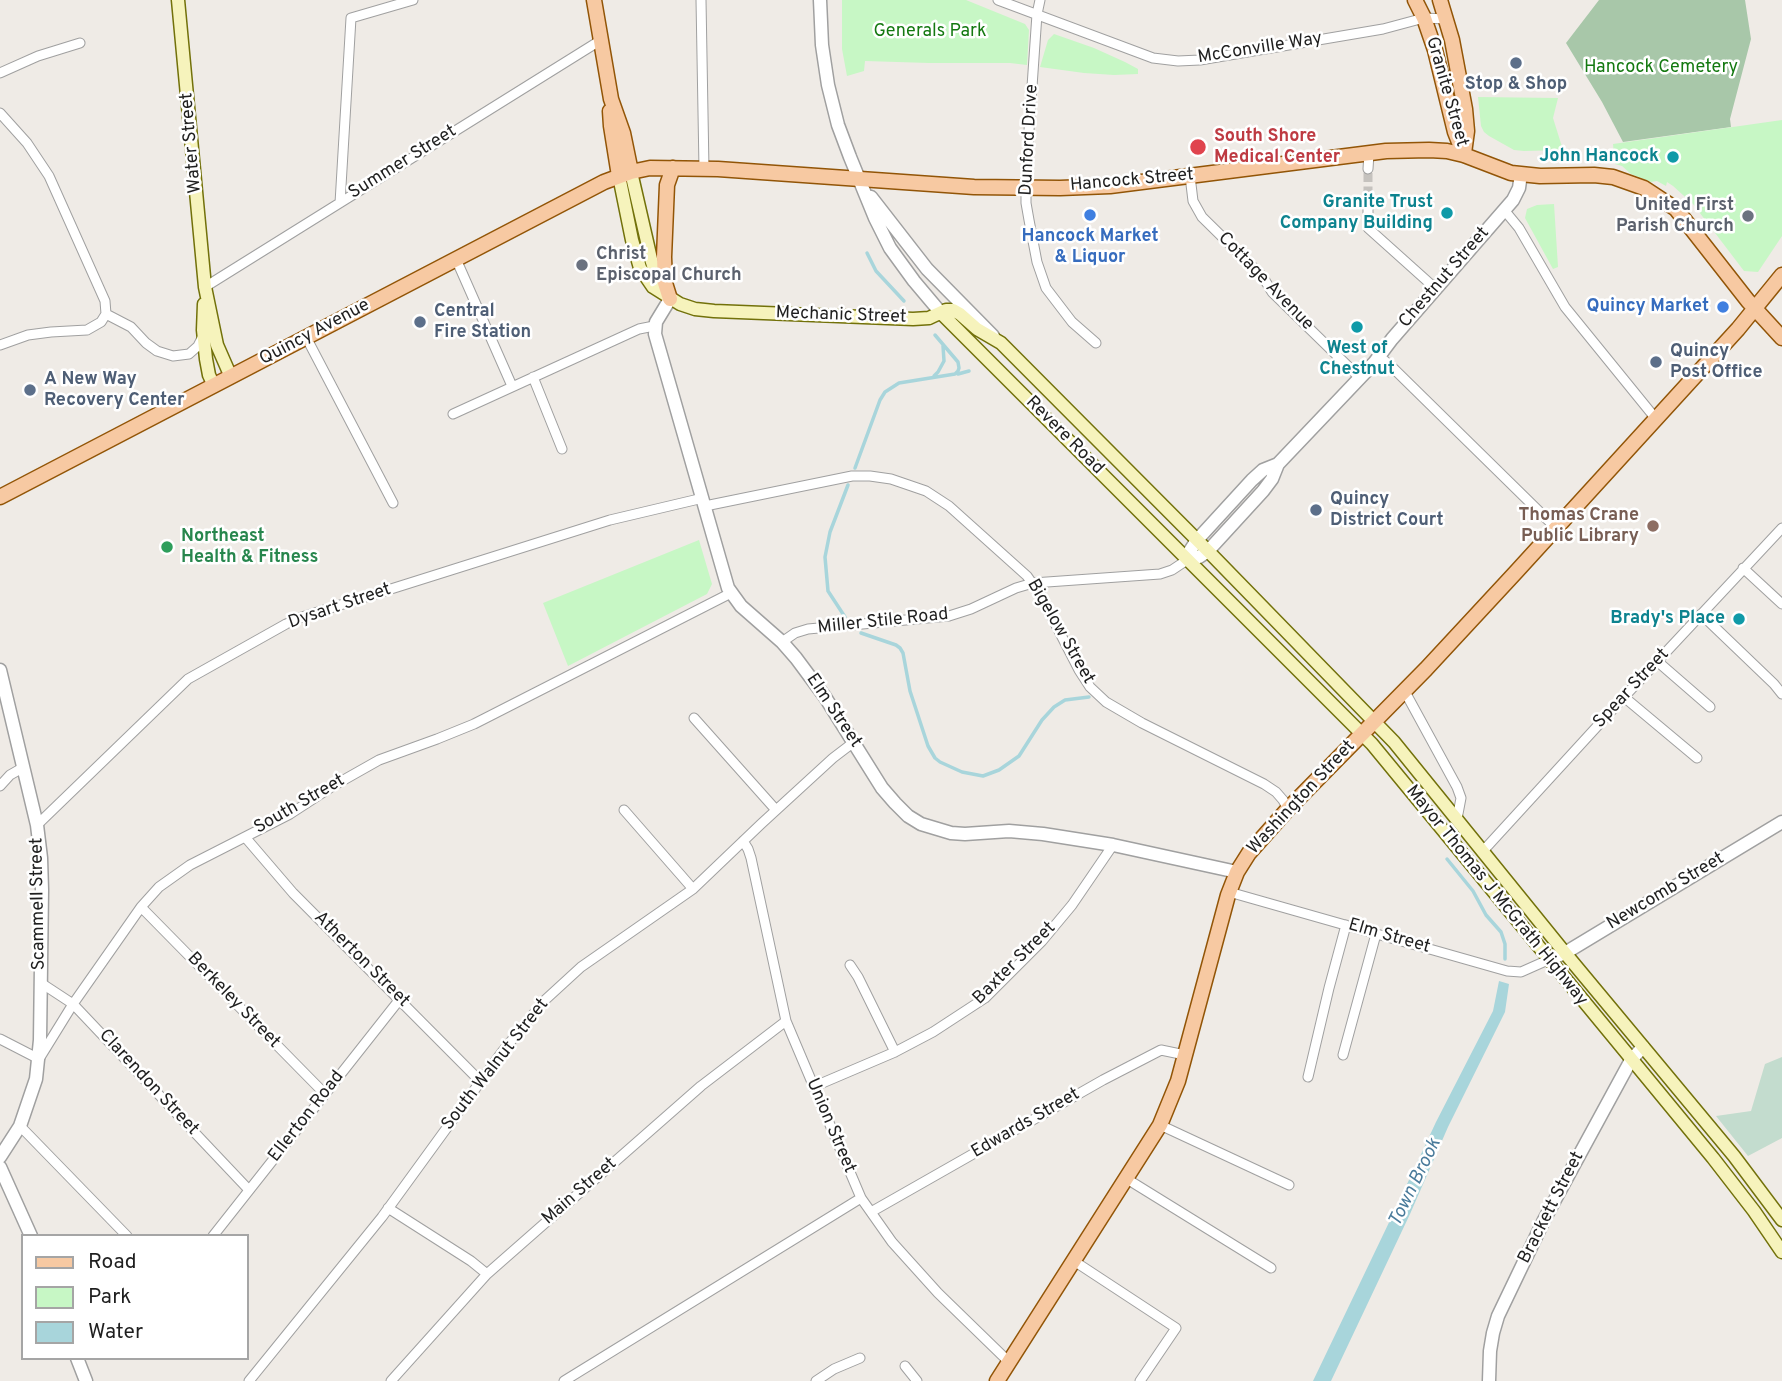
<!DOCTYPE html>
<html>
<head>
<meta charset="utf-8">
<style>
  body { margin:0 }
  #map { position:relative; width:1782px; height:1381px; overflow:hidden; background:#efebe6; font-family:Overpass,sans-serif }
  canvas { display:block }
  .legend { position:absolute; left:21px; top:1234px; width:228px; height:126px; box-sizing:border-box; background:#fff; border:2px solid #a5a5a5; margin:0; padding:9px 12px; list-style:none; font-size:21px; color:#1f1f1f }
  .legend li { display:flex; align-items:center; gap:14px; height:35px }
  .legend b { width:35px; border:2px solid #a5a5a5 }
</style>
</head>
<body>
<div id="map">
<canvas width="1782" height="1381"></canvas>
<ul class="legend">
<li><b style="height:9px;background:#f7c9a2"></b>Road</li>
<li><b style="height:19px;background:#c7f7c5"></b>Park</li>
<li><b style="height:19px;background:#a8d5db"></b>Water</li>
</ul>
</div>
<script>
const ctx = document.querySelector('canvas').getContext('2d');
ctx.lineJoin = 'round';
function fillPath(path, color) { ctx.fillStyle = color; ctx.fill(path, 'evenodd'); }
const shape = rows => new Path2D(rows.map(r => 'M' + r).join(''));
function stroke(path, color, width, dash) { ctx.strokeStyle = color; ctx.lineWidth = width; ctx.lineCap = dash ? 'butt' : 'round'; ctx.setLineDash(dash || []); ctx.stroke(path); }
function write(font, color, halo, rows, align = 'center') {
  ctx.font = font + ' Overpass,sans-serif'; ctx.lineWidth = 5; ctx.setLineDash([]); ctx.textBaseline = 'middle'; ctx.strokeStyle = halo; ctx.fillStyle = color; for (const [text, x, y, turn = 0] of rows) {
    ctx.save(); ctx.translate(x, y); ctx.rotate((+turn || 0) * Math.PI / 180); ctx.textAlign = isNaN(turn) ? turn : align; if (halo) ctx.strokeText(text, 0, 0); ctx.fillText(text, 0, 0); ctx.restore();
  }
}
fillPath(shape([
  [1782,1057,1782,1138,1748,1156,1716,1116,1751,1111,1765,1064]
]), '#c3dcce');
fillPath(shape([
  [1599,0,1745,0,1751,39,1730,119,1731,127,1623,142,1602,102,1566,43]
]), '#a8c7a9');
fillPath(shape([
  [842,0,966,0,1025,24,1029,30,1027,65,1010,63,929,63,865,61,864,71,847,76,842,49],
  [1054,34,1094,48,1125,62,1138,69,1138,74,1114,75,1084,73,1040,67,1048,40],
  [1478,97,1558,98,1553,118,1563,150,1524,151,1514,150,1489,136,1484,132,1481,126],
  [1782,120,1782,236,1758,272,1744,271,1693,204,1673,186,1667,182,1666,186,1657,181,1651,182,1631,174,1622,166,1615,164,1613,144],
  [1554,204,1558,267,1553,269,1525,218,1527,209,1537,205],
  [699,540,712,584,707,594,568,666,543,603]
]), '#c7f7c5');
fillPath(shape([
  [1499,981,1509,984,1505,1012,1448,1127,1410,1214,1331,1381,1313,1381,1394,1212,1436,1122,1493,1011]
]), '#a8d5db');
stroke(shape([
  [867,253,876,271,904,301],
  [958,374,969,371],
  [934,376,938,372,944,361,943,346],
  [855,468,880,400,885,392,899,383,955,374,958,371,959,368,958,362,935,335],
  [845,617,828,591,825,557,830,532,848,485],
  [861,633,896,645,900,648,903,653,910,691,928,746,935,758,940,762,962,772,983,776,999,770,1019,756,1042,720,1054,707,1065,700,1089,697],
  [1447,859,1473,891,1486,915,1501,932,1505,944,1505,959]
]), '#a8d5db', 3.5);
stroke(shape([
  [1368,209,1368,169]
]), '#c5c2be', 9, [9, 4.5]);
const minor = shape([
  [701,0,704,169],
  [998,0,1153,58,1178,61,1200,60,1383,29,1424,18,1446,19],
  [1040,0,1037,14,1026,174,1026,203,1029,220,1037,262,1046,288,1072,322,1096,343],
  [0,73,38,56,80,43],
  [0,113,27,143,49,176,105,301,106,314],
  [1368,169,1369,153],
  [1190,176,1193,201,1202,217,1263,277,1272,292,1359,377],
  [340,203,351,18,413,0],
  [1368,209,1368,228,1436,289],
  [1505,211,1519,228,1565,307,1656,419],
  [456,259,512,386],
  [205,287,601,40],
  [106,314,131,327,146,343,157,351,173,356,189,354,198,346,203,336],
  [306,337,393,503],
  [0,345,28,335,51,332,87,330,101,322,106,314],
  [1379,356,1392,367,1556,528],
  [533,377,562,449],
  [453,414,639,329,654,326],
  [705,506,852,476,870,476,891,479,926,491,949,506,1027,576,1041,596,1079,670,1090,687,1106,702,1142,723,1264,784,1276,792,1283,800,1288,809],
  [1743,568,1782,604],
  [1701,614,1774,684,1782,694],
  [782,642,795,633,808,629,949,616,971,609,1016,588,1033,583,1160,574,1172,570,1187,560],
  [1657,661,1710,707],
  [1404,690,1457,787,1461,798,1457,819],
  [1624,697,1697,758],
  [694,718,776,810],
  [0,786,10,775,24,767],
  [624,810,693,889],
  [37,825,188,679,286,624,302,617,610,520,703,498],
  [245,837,293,893,480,1081],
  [743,841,748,849,751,858,786,1021,861,1198,892,1242,938,1293,1009,1362],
  [1483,851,1624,697,1782,528],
  [1229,892,1507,971,1521,972,1548,960],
  [141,907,325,1094],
  [850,965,858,977,895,1052],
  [41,983,73,1004,249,1190],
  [0,1039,39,1059,73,1004,141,907,159,887,190,865,290,814,333,786,379,760,437,739,474,724,731,593],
  [1343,1055,1376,934],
  [1308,1077,1329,988,1346,925],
  [813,1087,895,1052,933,1032,985,998,1042,941,1072,905,1113,845],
  [1160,1125,1289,1185],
  [20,1126,127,1236],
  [1127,1179,1271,1268],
  [388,1208,471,1261,487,1274],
  [871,1212,1103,1080,1161,1050,1185,1055],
  [213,1236,400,999],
  [1074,1261,1176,1328,1140,1381],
  [905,1366,917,1381],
  [249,1381,382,1217,502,1052,545,1000,581,967,693,889,761,824,833,758,854,742],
  [391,1381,487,1274,701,1086,786,1021],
  [564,1381,861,1198],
  [816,1381,834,1369,860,1358]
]);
const tertiary = shape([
  [820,0,822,45,828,85,838,125,850,157,875,218,890,248,914,281,941,313],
  [871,197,927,269,993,336],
  [670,299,656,322,655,334,728,588,741,606,782,642,796,658,825,697,882,788,895,803,908,816,921,824,951,833,965,834,1009,831,1043,834,1113,845,1237,872],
  [1278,464,1263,470,1252,480,1197,540,1188,554,1187,560,1199,557,1208,551,1263,491,1272,479,1278,464,1374,363,1392,339,1513,200,1519,188,1521,174],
  [0,670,37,825,41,858,42,890,40,1040,36,1079,20,1126,0,1157],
  [1548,960,1565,953,1782,822],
  [0,1167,31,1236],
  [77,1358,86,1381],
  [1489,1381,1490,1351,1493,1333,1498,1316,1544,1220,1631,1060,1643,1047]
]);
const secondary = shape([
  [178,0,205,287,217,345,231,377],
  [631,172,651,259,657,278,665,293],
  [619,176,632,240,640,268,653,287,680,304,695,309,714,311,913,319,929,318,946,310,953,310,960,314,977,329,1001,343,1208,551,1394,742,1565,953,1734,1156,1782,1220],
  [204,304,203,330,206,359,209,375,214,386],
  [941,313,1372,744,1713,1158,1754,1211,1782,1252]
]);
const primary = shape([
  [594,0,611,99,623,133,631,172],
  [1415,0,1424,18,1435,50,1455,132,1464,155],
  [1440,0,1452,40,1465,109,1467,131,1464,153],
  [610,111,611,126,619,176],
  [670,299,665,283,664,257,667,185,673,168],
  [0,497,604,182,631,172,650,168,718,169,974,187,1060,188,1110,186,1386,151,1429,150,1447,151,1464,155,1511,173,1540,176,1594,175,1613,177,1644,188,1676,209,1748,301,1782,338],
  [997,1381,1160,1125,1178,1081,1228,895,1237,872,1249,853,1288,809,1426,669,1516,572,1738,329,1782,275]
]);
stroke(minor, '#a0a0a0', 11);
stroke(tertiary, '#a0a0a0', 15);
stroke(secondary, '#72710a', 15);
stroke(primary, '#925507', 17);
stroke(minor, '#fff', 9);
stroke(tertiary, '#fff', 12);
stroke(secondary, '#f6f3bc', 12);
stroke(primary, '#f7c9a2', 14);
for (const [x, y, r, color] of [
  [1516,63,7,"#5c6f8a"],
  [1198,147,9,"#e0444e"],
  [1673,157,7,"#0f9aa8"],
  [1447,213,7,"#0f9aa8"],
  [1090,215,7,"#3f7fe0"],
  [1748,216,7,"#6b7280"],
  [582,265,7,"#6b7280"],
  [1723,307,7,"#3f7fe0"],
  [420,322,7,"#5c6f8a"],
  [1357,327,7,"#0f9aa8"],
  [1656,362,7,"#5c6f8a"],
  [30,390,7,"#5c6f8a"],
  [1316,510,7,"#5c6f8a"],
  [1653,526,7,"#8d6e63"],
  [167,547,7,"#2e9e5b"],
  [1739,619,7,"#0f9aa8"]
]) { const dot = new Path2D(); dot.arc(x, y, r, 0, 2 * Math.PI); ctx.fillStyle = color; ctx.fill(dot); stroke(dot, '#fff', 2.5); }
write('18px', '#147911', '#fff', [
  ["Generals Park",930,32],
  ["Hancock Cemetery",1661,68]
]);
write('18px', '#1f1f1f', '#fff', [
  ["McConville Way",1260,49,-9],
  ["Granite Street",1446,92,74],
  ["Dunford Drive",1030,140,-87],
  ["Water Street",192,143,-95],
  ["Summer Street",403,163,-32],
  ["Hancock Street",1132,181,-5],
  ["Chestnut Street",1445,278,-49],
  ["Cottage Avenue",1265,282,46],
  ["Mechanic Street",841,316,2],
  ["Quincy Avenue",315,333,-28],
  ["Revere Road",1064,436,45],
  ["Dysart Street",340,607,-19],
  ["Miller Stile Road",883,622,-6],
  ["Bigelow Street",1060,632,60],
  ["Spear Street",1632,689,-47],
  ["Elm Street",833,711,56],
  ["Washington Street",1302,798,-47],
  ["South Street",300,805,-30],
  ["Newcomb Street",1666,892,-31],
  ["Mayor Thomas J McGrath Highway",1496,896,51],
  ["Scammell Street",39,904,-91],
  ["Elm Street",1389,937,16],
  ["Atherton Street",361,960,45],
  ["Baxter Street",1015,964,-45],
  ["Berkeley Street",233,1001,46],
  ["South Walnut Street",496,1065,-52],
  ["Clarendon Street",148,1083,47],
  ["Ellerton Road",307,1117,-52],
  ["Edwards Street",1026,1124,-30],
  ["Union Street",830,1126,67],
  ["Main Street",580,1192,-41],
  ["Brackett Street",1552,1208,-63]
]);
write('bold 18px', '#4e5e75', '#fff', [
  ["Stop & Shop",1516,85,"center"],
  ["Central",434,312],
  ["Fire Station",434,333],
  ["Quincy",1670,352],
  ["Post Office",1670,373],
  ["A New Way",44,380],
  ["Recovery Center",44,401],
  ["Quincy",1330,500],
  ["District Court",1330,521]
], 'left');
write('bold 18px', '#be3a42', '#fff', [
  ["South Shore",1214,137],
  ["Medical Center",1214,158]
], 'left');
write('bold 18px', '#0d838f', '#fff', [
  ["John Hancock",1659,157],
  ["Granite Trust",1433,203],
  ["Company Building",1433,224],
  ["West of",1357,349,"center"],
  ["Chestnut",1357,370,"center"],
  ["Brady's Place",1725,619]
], 'right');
write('bold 18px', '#5b616d', '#fff', [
  ["United First",1734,206],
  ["Parish Church",1734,227],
  ["Christ",596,255,"left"],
  ["Episcopal Church",596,276,"left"]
], 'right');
write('bold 18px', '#366cbe', '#fff', [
  ["Hancock Market",1090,237],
  ["& Liquor",1090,258],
  ["Quincy Market",1709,307,"right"]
]);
write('bold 18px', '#785e54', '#fff', [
  ["Thomas Crane",1639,516],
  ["Public Library",1639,537]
], 'right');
write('bold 18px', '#27864d', '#fff', [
  ["Northeast",181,537],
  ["Health & Fitness",181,558]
], 'left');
write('italic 19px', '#4a7b9b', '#fff', [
  ["Town Brook",1416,1183,-64]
]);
</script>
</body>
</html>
